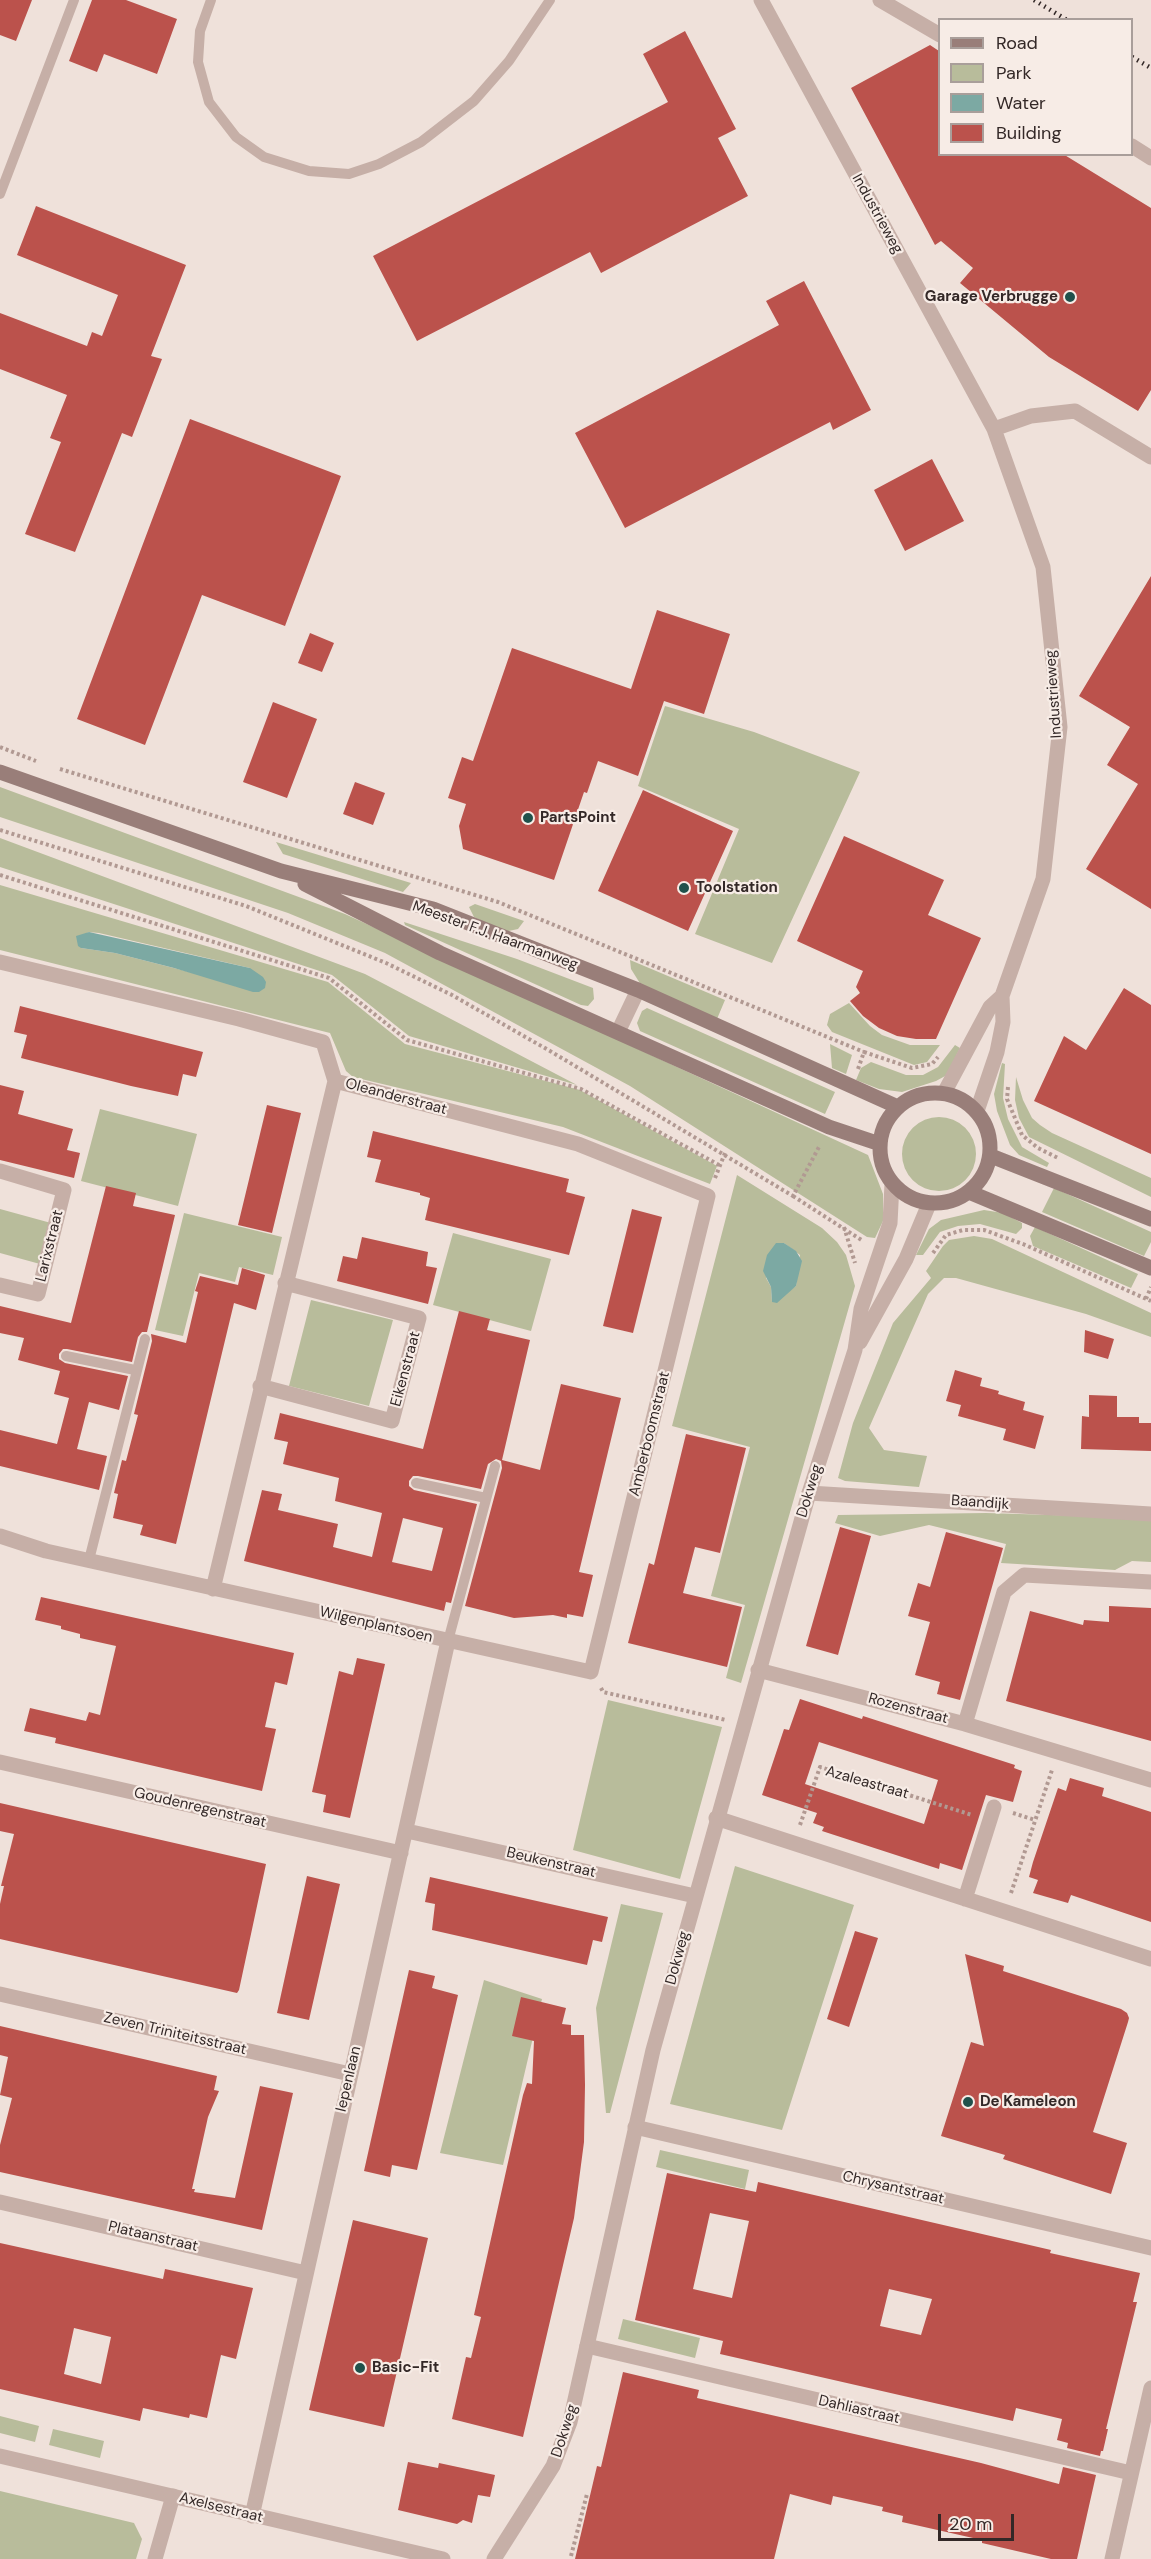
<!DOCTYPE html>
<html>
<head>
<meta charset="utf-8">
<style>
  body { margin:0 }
  #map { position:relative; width:1151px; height:2559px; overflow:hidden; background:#efe1da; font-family:"DM Sans",sans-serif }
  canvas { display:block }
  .legend { position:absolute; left:938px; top:18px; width:195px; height:138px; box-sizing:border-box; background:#f7ece6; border:2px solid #a99e9a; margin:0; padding:8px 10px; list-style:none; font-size:18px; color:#332827 }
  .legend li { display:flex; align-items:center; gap:12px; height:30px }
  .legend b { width:30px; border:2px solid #a99e9a }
  .scale { position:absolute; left:938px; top:2514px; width:76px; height:27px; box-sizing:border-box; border:3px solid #332827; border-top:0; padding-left:8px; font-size:18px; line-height:21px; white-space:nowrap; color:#332827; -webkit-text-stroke:4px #f7ece6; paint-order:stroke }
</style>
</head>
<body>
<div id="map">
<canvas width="1151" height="2559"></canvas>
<ul class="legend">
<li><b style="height:8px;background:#997e79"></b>Road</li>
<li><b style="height:16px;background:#b8bc9b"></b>Park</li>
<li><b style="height:16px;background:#7ca9a3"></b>Water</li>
<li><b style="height:16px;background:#bb524c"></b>Building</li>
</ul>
<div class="scale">20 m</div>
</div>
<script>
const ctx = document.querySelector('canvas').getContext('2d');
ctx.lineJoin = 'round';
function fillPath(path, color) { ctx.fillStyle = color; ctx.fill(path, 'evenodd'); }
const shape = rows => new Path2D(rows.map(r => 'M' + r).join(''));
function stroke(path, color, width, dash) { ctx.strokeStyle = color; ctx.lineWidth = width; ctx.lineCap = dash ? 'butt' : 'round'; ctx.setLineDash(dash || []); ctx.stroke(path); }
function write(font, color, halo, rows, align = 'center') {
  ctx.font = font + ' "DM Sans",sans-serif'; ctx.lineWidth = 4.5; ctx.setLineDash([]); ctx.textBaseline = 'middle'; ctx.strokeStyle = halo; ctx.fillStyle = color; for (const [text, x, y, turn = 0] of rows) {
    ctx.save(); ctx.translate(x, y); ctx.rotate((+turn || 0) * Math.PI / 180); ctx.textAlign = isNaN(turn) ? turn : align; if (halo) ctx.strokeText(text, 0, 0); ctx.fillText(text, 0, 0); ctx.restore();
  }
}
fillPath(shape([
  [665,706,754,732,860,772,772,963,695,934,739,829,638,786],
  [0,787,345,914,868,1155,883,1194,883,1221,875,1238,867,1237,630,1086,385,953,288,913,0,817],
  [0,838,365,974,577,1085,409,1036,332,975,0,867],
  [276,842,411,883,403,892,283,854],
  [0,885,328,982,405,1044,580,1090,717,1166,710,1184,563,1127,353,1077,346,1071,330,1033,0,950],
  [88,932,99,933,250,968,238,987,213,978,115,953,81,948],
  [475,904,524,921,518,929,504,932,474,917,469,907],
  [404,922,517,959,593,988,594,999,588,1006,581,1005,405,925],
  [630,960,725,1000,717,1019,641,985,631,969],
  [849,1003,870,1026,882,1035,910,1045,940,1045,927,1062,914,1065,832,1032,827,1025,830,1014],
  [647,1008,835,1092,825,1114,640,1031,637,1023,642,1011],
  [830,1044,852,1055,846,1074,832,1068],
  [955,1045,960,1048,947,1075,936,1081,902,1092,879,1089,856,1080,861,1068,871,1062,906,1075,923,1075,938,1067],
  [1002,1063,1005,1064,1003,1098,1008,1119,1022,1147,1049,1163,1047,1167,1019,1155,1010,1145,997,1111,994,1094],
  [1016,1077,1023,1100,1032,1118,1040,1125,1052,1133,1151,1178,1151,1197,1029,1137,1019,1118,1015,1100],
  [100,1109,197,1134,178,1206,81,1181],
  '902 1154a37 37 0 1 1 74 0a37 37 0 1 1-74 0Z',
  [737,1175,822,1228,837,1242,846,1255,855,1286,741,1683,726,1678,745,1605,711,1596,750,1447,672,1426],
  [784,1243,800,1255,796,1286,772,1302,771,1287,766,1278],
  [1054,1188,1151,1232,1151,1242,1144,1256,1042,1212],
  [0,1209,51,1223,40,1264,0,1253],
  [984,1210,1003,1213,1022,1223,1022,1228,1016,1234,980,1224,958,1226,940,1232,923,1255,916,1255,929,1229,941,1220],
  [184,1213,282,1237,273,1275,239,1267,235,1282,199,1273,183,1336,155,1330],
  [1035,1227,1138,1274,1131,1288,1033,1246,1030,1236],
  [453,1233,551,1259,531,1331,433,1305],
  [974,1236,992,1239,1151,1313,1151,1337,1086,1314,956,1278,944,1278,928,1294,869,1428,884,1450,927,1456,919,1487,845,1481,838,1478,853,1423,893,1323,931,1278,926,1271,943,1246,949,1240],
  [311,1300,393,1320,369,1406,289,1386],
  [986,1513,1151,1518,1151,1562,1132,1561,1115,1570,1001,1563,1006,1544,929,1525,880,1536,835,1523,838,1515],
  [608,1700,722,1727,680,1879,573,1850],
  [735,1866,854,1905,782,2130,670,2104],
  [621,1904,663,1913,610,2113,606,2113,596,2008],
  [484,1980,542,1999,503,2165,440,2153],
  [660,2150,749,2170,745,2189,656,2167],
  [623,2319,700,2338,695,2358,618,2339],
  [0,2416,39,2426,35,2442,0,2433],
  [53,2429,104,2441,100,2458,49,2445],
  [0,2491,134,2523,142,2539,136,2559,0,2559]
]), '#b8bc9b');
fillPath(shape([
  [89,932,250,968,263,977,266,982,265,988,259,992,253,992,174,968,115,953,81,948,78,946,76,936],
  [776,1243,784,1243,796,1251,802,1261,796,1286,777,1303,772,1302,771,1287,763,1271,767,1255]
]), '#7ca9a3');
fillPath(shape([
  [0,0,32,0,16,41,0,35],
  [92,0,126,0,177,19,157,74,104,54,97,72,69,61],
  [685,31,736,129,718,138,748,196,601,273,590,252,417,341,373,256,668,102,643,54],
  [930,45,939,51,939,154,1063,154,1151,208,1151,390,1138,411,1049,357,960,283,973,268,941,241,935,245,851,88],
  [36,206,186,265,151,356,162,359,132,437,122,433,75,552,25,534,61,442,50,438,67,395,0,369,0,313,87,346,92,332,102,336,118,295,17,255],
  [804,281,871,410,833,430,830,422,625,528,575,433,779,325,766,301],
  [190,419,341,476,285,626,202,595,145,745,77,719],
  [932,459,964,521,905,551,874,490],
  [1151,576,1151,909,1086,869,1138,784,1107,765,1130,727,1079,696],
  [657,610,730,634,704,714,664,701,638,776,598,761,587,793,584,792,554,880,463,849,459,826,466,804,448,798,462,757,473,761,512,648,631,689],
  [310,633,334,643,322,672,298,663],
  [273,702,317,719,287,798,243,782],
  [355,782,385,793,373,825,343,814],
  [643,790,733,831,688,931,598,891],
  [844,836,944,880,928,915,981,938,936,1039,916,1039,897,1036,879,1028,863,1016,850,1001,860,993,856,987,863,971,797,941],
  [1124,988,1151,1005,1151,1154,1034,1101,1064,1036,1086,1050],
  [20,1006,203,1052,196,1077,183,1074,178,1096,131,1086,21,1058,27,1035,14,1032],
  [0,1085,24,1091,18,1114,73,1129,67,1150,80,1153,74,1178,0,1160],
  [267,1105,301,1113,272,1233,238,1225],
  [373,1131,569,1179,566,1192,585,1197,569,1255,425,1220,430,1198,420,1195,420,1193,375,1182,381,1160,367,1157],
  [106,1186,136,1193,133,1206,175,1215,147,1332,142,1332,138,1337,132,1362,67,1349,63,1349,59,1354,59,1359,65,1363,128,1376,119,1410,89,1402,77,1449,107,1456,99,1490,0,1466,0,1430,57,1444,69,1398,54,1394,60,1371,18,1360,24,1338,0,1333,0,1306,71,1323],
  [632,1209,662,1217,633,1333,603,1326],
  [362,1237,428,1252,426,1266,437,1268,428,1304,337,1281,343,1256,357,1259],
  [242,1268,265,1275,256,1310,234,1303,176,1544,140,1535,143,1525,113,1518,118,1494,114,1493,122,1460,126,1461,138,1415,134,1414,152,1341,151,1334,186,1343,198,1292,195,1291,200,1276,238,1285],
  [459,1311,490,1319,487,1330,530,1340,502,1460,540,1470,561,1384,621,1398,579,1572,593,1575,583,1617,567,1614,567,1618,553,1615,514,1618,465,1606,502,1468,501,1461,496,1459,488,1464,481,1489,418,1476,413,1476,409,1481,409,1486,414,1490,477,1504,451,1603,446,1602,444,1611,244,1561,262,1490,282,1494,278,1510,338,1524,333,1547,372,1557,382,1513,335,1501,339,1478,283,1464,288,1442,274,1439,280,1413,423,1449],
  [403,1518,443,1528,432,1571,392,1562],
  [1085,1330,1114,1339,1108,1359,1084,1352],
  [955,1370,982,1378,980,1386,999,1391,998,1394,1025,1402,1023,1410,1044,1416,1035,1449,1003,1440,1006,1429,958,1416,961,1405,946,1401],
  [1089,1395,1117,1396,1117,1417,1139,1417,1139,1423,1151,1423,1151,1451,1081,1449,1082,1416,1089,1417],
  [686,1434,746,1448,720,1553,695,1547,683,1593,742,1607,727,1667,628,1643,649,1563,654,1565],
  [840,1527,871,1536,838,1655,806,1646],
  [946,1532,1003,1548,960,1700,937,1694,940,1682,915,1675,930,1622,908,1616,918,1583,930,1587],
  [41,1597,294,1653,287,1685,275,1682,265,1727,276,1729,262,1791,55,1743,56,1738,24,1731,30,1708,86,1721,89,1712,100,1715,116,1646,80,1638,80,1634,61,1629,61,1626,35,1620],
  [1109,1606,1151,1608,1151,1741,1006,1701,1030,1611,1083,1625,1084,1620,1109,1622],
  [357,1658,385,1664,350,1818,323,1812,326,1795,312,1792,339,1671,353,1675],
  [800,1699,862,1719,863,1716,1015,1765,1014,1768,1022,1771,1013,1802,986,1795,962,1870,940,1863,939,1869,822,1831,824,1827,813,1823,817,1813,762,1795,784,1729,789,1730],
  [819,1742,938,1780,924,1824,805,1784],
  [1070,1778,1104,1788,1102,1796,1151,1812,1151,1922,1071,1895,1068,1903,1033,1893,1038,1880,1029,1877,1033,1862,1058,1788,1066,1791],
  [0,1803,266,1864,239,1990,237,1993,0,1939,0,1904,4,1886,1,1886,14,1834,0,1831],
  [307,1876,340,1884,309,2020,277,2013],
  [430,1877,608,1917,602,1942,593,1940,587,1965,432,1930,435,1904,425,1902],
  [855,1931,878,1938,849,2027,827,2019],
  [965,1954,1004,1966,1003,1971,1121,2009,1127,2013,1129,2018,1128,2022,1093,2132,1127,2143,1111,2194,1003,2159,1005,2155,941,2136,971,2042,984,2046],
  [409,1970,435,1976,432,1988,458,1995,417,2170,392,2165,390,2177,364,2171],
  [521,1997,566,2008,562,2024,571,2025,571,2035,584,2035,585,2085,584,2142,574,2218,523,2437,452,2419,466,2357,471,2358,481,2317,474,2315,523,2095,527,2083,532,2084,534,2041,512,2036],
  [0,2026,217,2076,214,2090,219,2091,208,2117,192,2189,195,2189,194,2192,235,2198,260,2086,293,2093,262,2230,0,2172,0,2145,12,2098,0,2095,8,2057,0,2055],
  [667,2173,756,2192,758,2182,1051,2250,1050,2253,1140,2273,1133,2302,1137,2302,1106,2429,1108,2429,1103,2451,1101,2451,1100,2456,1067,2448,1068,2443,1057,2440,1062,2419,1016,2408,1013,2421,720,2354,723,2341,635,2320],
  [710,2213,749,2221,732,2298,693,2289],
  [889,2289,932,2299,921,2335,880,2326],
  [353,2220,428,2238,384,2427,309,2410],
  [0,2243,163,2279,165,2269,253,2288,236,2359,221,2355,207,2418,190,2414,189,2418,143,2408,140,2421,0,2389],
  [74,2328,111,2337,101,2384,64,2374],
  [623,2372,699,2390,697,2398,981,2463,1059,2484,1063,2467,1096,2475,1077,2559,1051,2559,982,2543,982,2540,902,2522,903,2516,882,2511,883,2507,833,2496,831,2505,790,2494,774,2559,575,2559,597,2466,601,2467],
  [408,2462,438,2468,439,2463,495,2475,490,2497,478,2495,472,2523,463,2520,457,2524,398,2510]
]), '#bb524c');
stroke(shape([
  [0,747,36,761],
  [60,769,498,902,864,1052],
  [0,830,246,906,386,963,452,995,550,1051,793,1196,820,1145],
  [0,875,329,978,407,1040,581,1089,719,1165],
  [858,1069,864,1052,912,1068,932,1064,938,1057],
  [1008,1087,1007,1099,1022,1135,1038,1148,1058,1158],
  [715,1178,725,1153],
  [793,1196,863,1241],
  [844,1227,855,1263],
  [933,1253,946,1235,963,1230,984,1230,1023,1244,1151,1301],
  [1146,1299,1151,1287],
  [601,1688,603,1692,726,1720],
  [1013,1813,1035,1820],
  [800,1825,820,1767,972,1815],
  [1011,1893,1052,1770],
  [571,2556,587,2494]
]), '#b19992', 4, [3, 3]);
stroke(shape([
  [211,0,200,31,198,62,209,102,236,137,264,157,309,171,349,174,379,164,421,142,474,101,509,61,550,0],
  [0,194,74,0],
  [66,1356,135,1370],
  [416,1483,486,1498],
  [89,1560,145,1339],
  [448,1641,495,1466]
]), '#c6afa7', 10);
stroke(shape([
  [761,0,994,429,1043,567,1060,727,1043,879,1002,996,1003,1022,997,1052,977,1111],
  [880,0,940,35],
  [1132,146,1151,158],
  [994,429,1031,416,1075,411,1151,457],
  [0,962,239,1019,323,1042,335,1081],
  [618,1032,638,990],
  [944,1093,990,1007,1002,996],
  [0,1171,64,1190,38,1294,0,1285],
  [260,1386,392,1421,419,1318,285,1283],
  [809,1493,1151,1514],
  [0,1536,46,1551,591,1672,708,1196,578,1144,335,1081],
  [213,1589,335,1081],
  [758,1670,965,1724,1151,1780],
  [965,1724,1004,1592,1024,1575,1151,1582],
  [0,1762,401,1853],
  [716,1818,1151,1959],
  [407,1831,695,1896],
  [965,1899,994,1807],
  [0,1994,350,2074],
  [635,2127,1151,2248],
  [0,2202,306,2273],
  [587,2346,1131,2473],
  [252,2516,448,1641],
  [155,2559,173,2496],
  [1112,2559,1151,2388]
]), '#c6afa7', 15);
stroke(shape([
  [860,1342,906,1259,929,1204],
  [0,2456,443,2559],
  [494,2559,553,2466,570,2422,653,2050,809,1493,855,1350,861,1309,890,1223,892,1184]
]), '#c6afa7', 15);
stroke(shape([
  [0,772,281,871,433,909,638,990,898,1107],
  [305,884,440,953,829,1127,880,1144],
  '880 1148a55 55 0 1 1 110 0a55 55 0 1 1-110 0Z',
  [991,1156,1151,1219],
  [969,1192,1151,1268]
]), '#997e79', 15);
stroke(shape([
  [1034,0,1067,20],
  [1132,57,1151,68]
]), '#332827', 4.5, [1.5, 4.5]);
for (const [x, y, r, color] of [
  [1070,297,6,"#20514b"],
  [528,818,6,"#20514b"],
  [684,888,6,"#20514b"],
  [968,2102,6,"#20514b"],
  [360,2368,6,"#20514b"]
]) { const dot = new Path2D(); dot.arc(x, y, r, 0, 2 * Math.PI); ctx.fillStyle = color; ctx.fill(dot); stroke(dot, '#f7ece6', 2); }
write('15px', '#332827', '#f7ece6', [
  ["Industrieweg",877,214,61],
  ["Industrieweg",1054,694,-94],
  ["Meester F.J. Haarmanweg",495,936,20],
  ["Oleanderstraat",396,1097,15],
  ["Larixstraat",50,1246,-76],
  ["Eikenstraat",406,1369,-75],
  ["Amberboomstraat",650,1434,-76],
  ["Dokweg",810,1491,-73],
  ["Baandijk",980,1503,4],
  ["Wilgenplantsoen",376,1625,13],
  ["Rozenstraat",908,1709,15],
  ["Azaleastraat",867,1783,16],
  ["Goudenregenstraat",200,1808,13],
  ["Beukenstraat",551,1863,13],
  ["Dokweg",678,1958,-75],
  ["Zeven Triniteitsstraat",175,2034,13],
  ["Iepenlaan",349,2079,-77],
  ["Chrysantstraat",893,2188,13],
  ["Plataanstraat",153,2237,13],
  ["Dahliastraat",859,2410,13],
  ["Dokweg",565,2431,-72],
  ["Axelsestraat",221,2508,14]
]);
write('bold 15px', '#332827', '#f7ece6', [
  ["Garage Verbrugge",1058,297,"right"],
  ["PartsPoint",540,818],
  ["Toolstation",696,888],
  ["De Kameleon",980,2102],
  ["Basic-Fit",372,2368]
], 'left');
</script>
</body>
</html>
